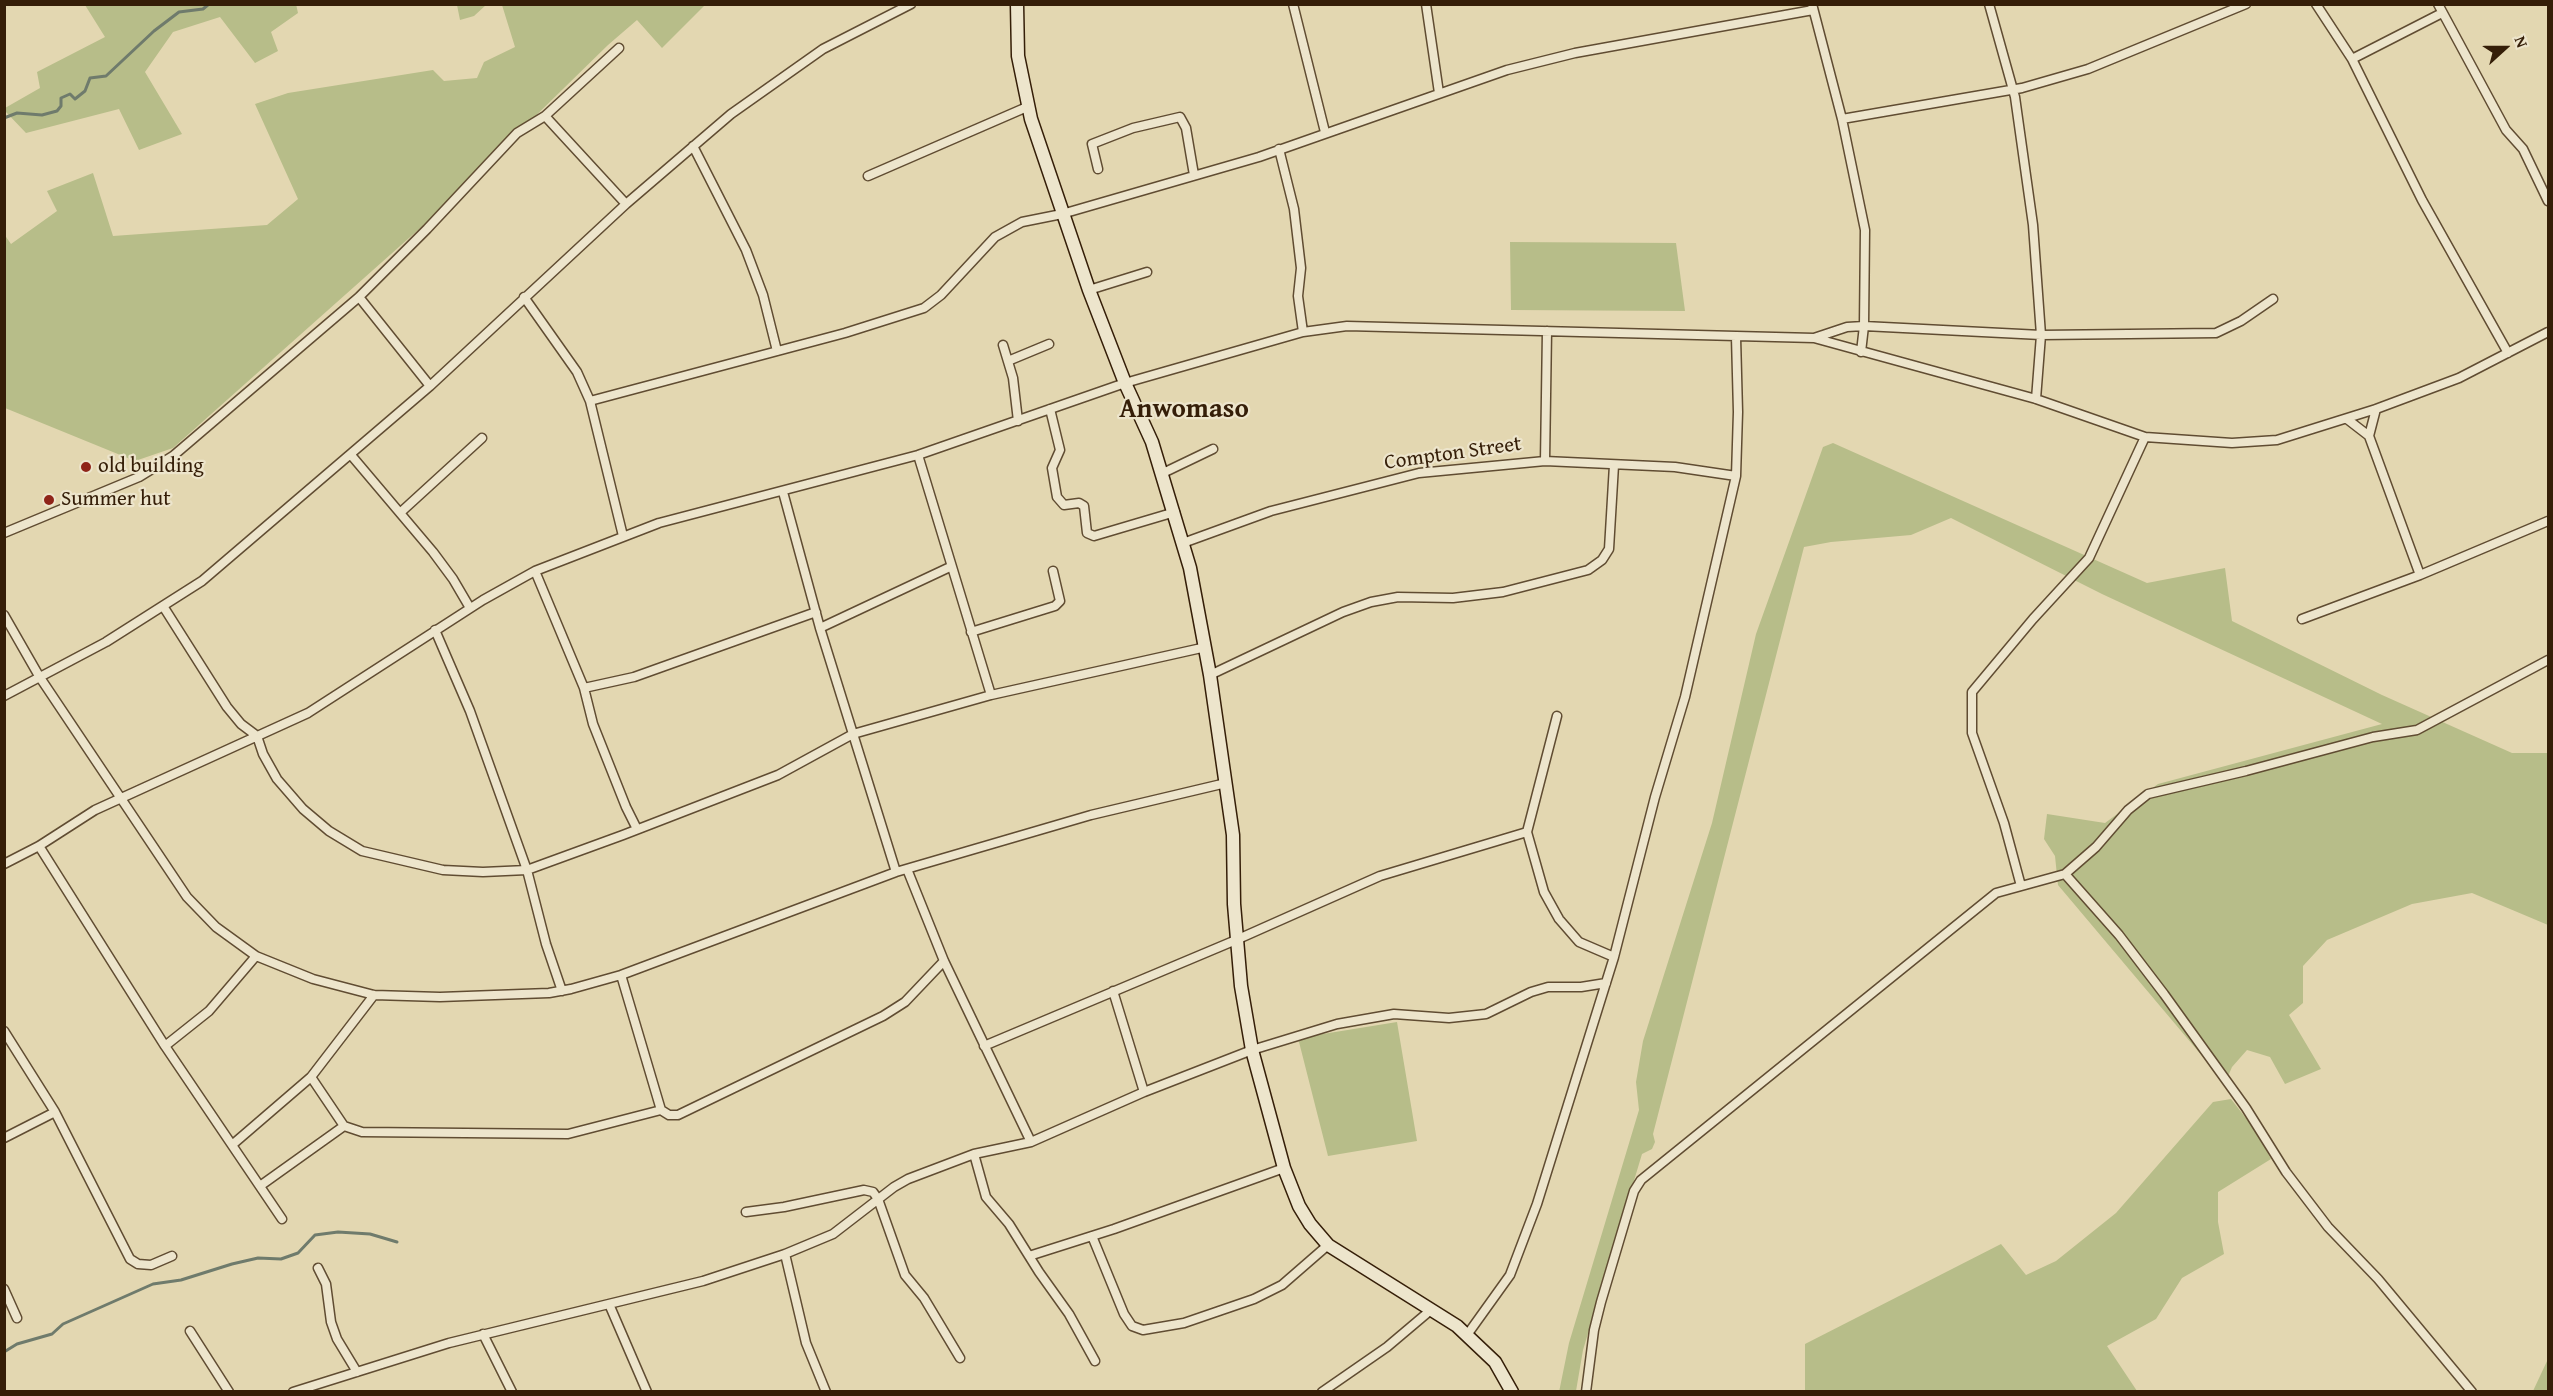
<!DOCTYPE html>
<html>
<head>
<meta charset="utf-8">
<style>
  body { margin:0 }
  #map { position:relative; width:2553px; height:1396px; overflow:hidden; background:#e3d7b1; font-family:"Gentium Book Plus",serif }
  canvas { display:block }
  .frame { position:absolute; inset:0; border:6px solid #351e08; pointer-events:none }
  .north { position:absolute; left:2475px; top:18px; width:60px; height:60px; -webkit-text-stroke:4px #ede5cc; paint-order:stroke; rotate:69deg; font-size:16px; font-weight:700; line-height:24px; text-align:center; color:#351e08 }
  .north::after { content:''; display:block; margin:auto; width:21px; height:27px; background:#351e08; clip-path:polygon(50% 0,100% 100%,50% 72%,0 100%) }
</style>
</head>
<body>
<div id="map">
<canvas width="2553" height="1396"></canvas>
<div class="frame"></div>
<div class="north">N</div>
</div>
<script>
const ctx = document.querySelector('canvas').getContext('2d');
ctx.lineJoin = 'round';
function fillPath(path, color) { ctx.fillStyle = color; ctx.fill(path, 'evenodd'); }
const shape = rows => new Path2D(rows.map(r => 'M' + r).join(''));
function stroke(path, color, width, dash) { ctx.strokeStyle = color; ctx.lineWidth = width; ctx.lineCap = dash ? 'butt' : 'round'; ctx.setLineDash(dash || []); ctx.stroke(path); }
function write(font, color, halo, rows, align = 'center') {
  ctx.font = font + ' "Gentium Book Plus",serif'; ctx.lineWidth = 4.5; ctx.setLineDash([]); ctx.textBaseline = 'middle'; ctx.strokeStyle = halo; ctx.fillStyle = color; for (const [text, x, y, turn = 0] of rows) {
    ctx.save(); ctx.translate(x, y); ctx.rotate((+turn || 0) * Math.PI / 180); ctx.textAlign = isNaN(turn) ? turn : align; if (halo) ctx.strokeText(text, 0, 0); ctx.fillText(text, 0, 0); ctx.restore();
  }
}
fillPath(shape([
  [85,5,296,4,298,13,271,32,278,51,255,63,220,17,173,32,145,72,182,134,139,150,119,109,26,133,5,111,5,108,40,88,37,72,105,37],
  [457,5,457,4,486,5,474,16,460,20],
  [502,5,705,5,662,48,637,20,608,45,427,222,173,448,135,461,5,408,4,234,11,244,57,211,47,191,93,173,113,236,267,225,298,199,255,104,288,93,433,70,444,81,477,78,484,62,515,47],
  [1510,242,1676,243,1685,311,1511,310],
  [1833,443,2147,583,2225,568,2232,621,2382,695,2512,753,2548,753,2548,925,2472,893,2412,904,2327,940,2303,966,2303,1003,2289,1015,2321,1069,2285,1084,2270,1057,2247,1050,2232,1067,2229,1074,2219,1076,2058,885,2055,856,2044,839,2047,814,2105,823,2158,784,2382,724,2102,594,1951,518,1911,535,1831,542,1804,547,1653,1134,1655,1142,1652,1149,1642,1154,1583,1350,1576,1391,1559,1392,1569,1343,1639,1110,1636,1082,1643,1041,1712,823,1756,634,1823,447],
  [1397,1022,1417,1141,1328,1156,1298,1038],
  [2231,1099,2256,1131,2271,1159,2218,1192,2218,1222,2224,1254,2182,1278,2156,1319,2107,1346,2137,1391,1805,1391,1805,1344,2001,1244,2026,1275,2056,1261,2116,1213,2213,1102],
  [2548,1359,2548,1391,2533,1391]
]), '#b7bd89');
stroke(shape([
  [4,118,17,113,42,115,57,111,61,106,61,98,70,94,75,99,85,91,90,78,106,76,154,31,179,12,203,9,209,4],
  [4,1352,17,1344,52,1334,63,1324,153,1284,181,1280,232,1264,258,1258,281,1259,298,1253,315,1235,338,1232,370,1234,397,1242]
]), '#6f7b6c', 3);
const street = shape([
  [1293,4,1325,132],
  [1426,4,1439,93],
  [1812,4,1842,119,1865,230,1864,326,1861,352],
  [1989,4,2015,97,2033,225,2041,335,2036,399],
  [2316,4,2352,59,2422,200,2508,353],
  [2438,4,2506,130,2523,149,2548,201],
  [2352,59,2442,13],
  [545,116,626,204],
  [1842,119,2022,88,2088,69,2246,4],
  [693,146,746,250,763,295,777,351],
  [1279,149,1294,209,1301,268,1298,296,1303,332],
  [1098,169,1092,144,1133,128,1180,117,1186,128,1194,175],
  [868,176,1027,107],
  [1089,290,1147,272],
  [359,297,430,386],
  [524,297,577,372,590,401,623,536],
  [1814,338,1847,327,1864,326,2041,335,2216,333,2241,321,2273,299],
  [1003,345,1013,378,1018,421],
  [1008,361,1049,344],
  [590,401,845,333,924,308,941,295,995,237,1022,222,1062,214,1259,157,1507,70,1575,53,1813,10],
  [1050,409,1060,450,1052,468,1057,497,1064,505,1079,503,1084,506,1087,533,1094,536,1175,512],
  [2347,419,2369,436,2420,575],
  [2369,436,2376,409],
  [351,455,433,552,453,579,470,608],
  [918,455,991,695],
  [1545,461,1547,331],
  [1163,473,1213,449],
  [783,492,820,628,896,872],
  [401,512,482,438],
  [4,533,139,477,173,456,359,297,427,229,517,133,545,116,619,48],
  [1183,543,1271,511,1419,473,1545,461,1675,467,1736,476],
  [535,571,584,688,593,724,626,807,637,829],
  [163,606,227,707,241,724,257,736,263,754,277,779,303,809,329,831,362,851,443,870,483,872,527,870,623,835,778,775,853,734,991,695,1206,647],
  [4,615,39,676,187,897,216,927,256,956,313,979,374,995,440,997,549,993,571,989,621,975,896,872,1091,815,1226,783],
  [2302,619,2420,575,2548,521],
  [820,628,950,567],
  [435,630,470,711,527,870,546,944,562,991],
  [971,632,1055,606,1060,601,1053,571],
  [1210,675,1343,612,1371,602,1398,597,1453,598,1503,592,1588,570,1602,560,1609,549,1614,465],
  [584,688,634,677,816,612],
  [4,696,106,642,202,581,430,386,626,204,731,114,823,49,911,4],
  [1557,716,1527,832,1544,892,1559,919,1579,942,1614,957],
  [39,846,165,1046,282,1219],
  [4,864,39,846,95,810,308,713,483,600,535,571,659,523,918,455,1125,383,1303,332,1347,326,1814,338,2036,399,2145,437,2232,443,2277,440,2376,409,2459,378,2548,332],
  [907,869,944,961,1031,1142],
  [2065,874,2119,935,2164,994,2246,1108,2286,1172,2328,1227,2378,1279,2472,1392],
  [2021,886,2004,823,1972,733,1972,692,2033,619,2089,558,2145,437],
  [621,975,661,1110,669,1115,678,1115,883,1016,905,1002,944,961],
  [1113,991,1144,1092],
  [4,1031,55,1112,130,1259,138,1264,151,1265,172,1256],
  [165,1046,209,1011,256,956],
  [984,1046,1236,940,1380,876,1527,832],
  [311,1077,344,1126,362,1132,568,1134,661,1110],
  [4,1138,55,1112],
  [232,1145,311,1077,374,995],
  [974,1154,986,1197,1009,1224,1039,1272,1069,1314,1095,1361],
  [260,1186,344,1126],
  [746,1212,784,1207,864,1190,873,1192,878,1199,905,1275,924,1298,960,1358],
  [1092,1236,1124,1314,1132,1326,1143,1330,1184,1323,1254,1299,1282,1285,1328,1245],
  [785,1254,806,1343,826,1392],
  [1029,1256,1114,1229,1284,1168],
  [318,1268,326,1284,331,1322,337,1339,357,1372],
  [4,1289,17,1318],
  [609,1304,647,1392],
  [190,1331,229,1392],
  [483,1334,512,1392],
  [1467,1335,1510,1275,1537,1204,1614,957,1655,797,1685,697,1736,476,1738,412,1736,337],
  [293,1392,449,1343,703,1281,785,1254,833,1234,894,1187,908,1179,974,1154,1031,1142,1144,1092,1252,1050,1337,1024,1394,1014,1449,1018,1486,1014,1531,992,1548,987,1581,987,1606,983],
  [1322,1392,1387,1347,1432,1309],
  [1586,1392,1594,1330,1601,1302,1634,1191,1641,1180,1996,893,2065,874,2096,847,2128,810,2148,794,2246,771,2373,737,2417,730,2548,660]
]);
const secondary = shape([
  [1017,4,1018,56,1031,119,1089,290,1125,383,1152,442,1190,568,1210,675,1233,835,1234,904,1241,986,1252,1050,1284,1168,1299,1206,1310,1224,1328,1245,1457,1326,1495,1362,1512,1392]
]);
stroke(street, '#604c32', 11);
stroke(secondary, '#351e08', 15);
stroke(street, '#ede5cc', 8);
stroke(secondary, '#ede5cc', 12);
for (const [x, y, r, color] of [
  [86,467,6,"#8f2418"],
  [49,500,6,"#8f2418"]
]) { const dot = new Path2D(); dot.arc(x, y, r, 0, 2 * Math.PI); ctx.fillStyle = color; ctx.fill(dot); stroke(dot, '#ede5cc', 2); }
write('21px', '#351e08', '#ede5cc', [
  ["Compton Street",1453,454,-8]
]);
write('21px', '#351e08', '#ede5cc', [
  ["old building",98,467],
  ["Summer hut",61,500]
], 'left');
write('bold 27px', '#351e08', '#ede5cc', [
  ["Anwomaso",1184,410]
]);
</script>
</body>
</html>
